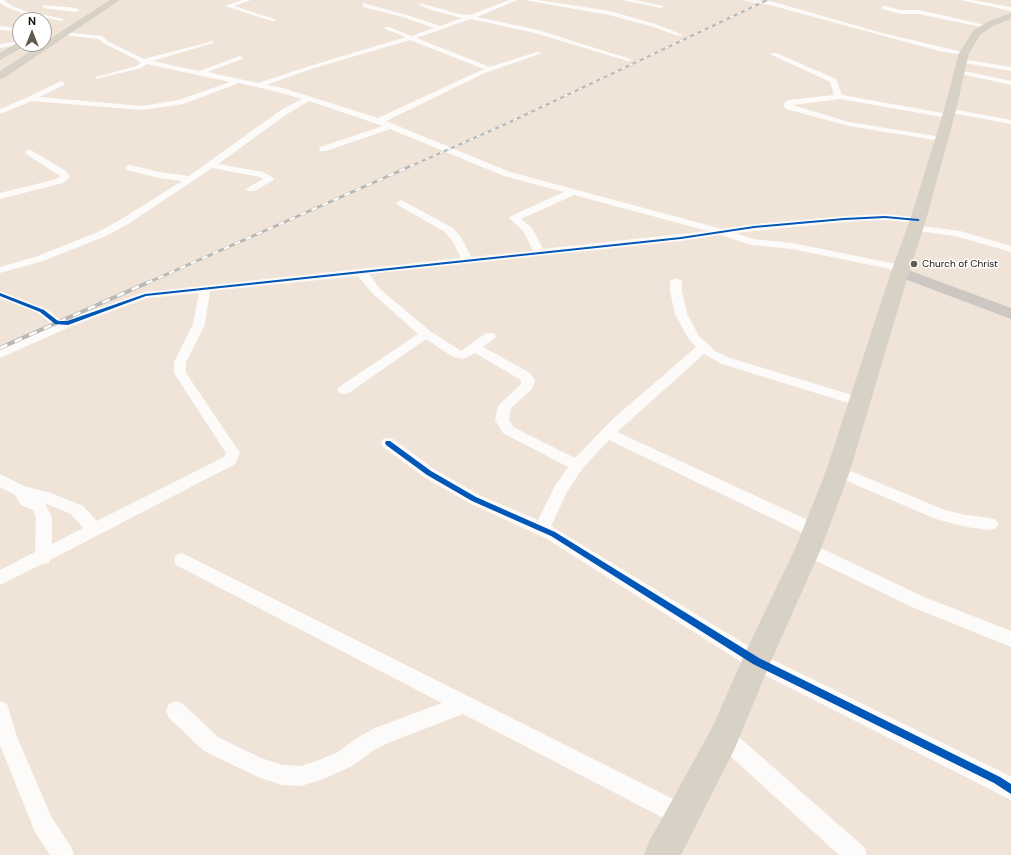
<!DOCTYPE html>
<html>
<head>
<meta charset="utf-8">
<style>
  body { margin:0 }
  #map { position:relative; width:1011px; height:855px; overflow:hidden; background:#f0e4d8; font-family:"DM Sans",sans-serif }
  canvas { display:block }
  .north { position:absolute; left:12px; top:12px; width:40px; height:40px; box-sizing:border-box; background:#fff; border:1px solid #a29f9c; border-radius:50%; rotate:0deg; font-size:11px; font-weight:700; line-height:16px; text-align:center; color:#170f08 }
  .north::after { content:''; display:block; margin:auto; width:14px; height:18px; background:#635a51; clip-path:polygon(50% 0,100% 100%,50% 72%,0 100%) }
</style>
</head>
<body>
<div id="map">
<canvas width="1011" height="855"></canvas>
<div class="north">N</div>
</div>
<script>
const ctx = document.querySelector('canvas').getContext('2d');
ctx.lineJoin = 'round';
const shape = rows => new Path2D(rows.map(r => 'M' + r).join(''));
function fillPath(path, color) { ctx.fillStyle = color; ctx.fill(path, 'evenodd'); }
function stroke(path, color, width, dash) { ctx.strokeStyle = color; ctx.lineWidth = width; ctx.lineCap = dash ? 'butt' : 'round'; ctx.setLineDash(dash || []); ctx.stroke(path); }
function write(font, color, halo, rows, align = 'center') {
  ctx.font = font + ' "DM Sans",sans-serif'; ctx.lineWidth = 3; ctx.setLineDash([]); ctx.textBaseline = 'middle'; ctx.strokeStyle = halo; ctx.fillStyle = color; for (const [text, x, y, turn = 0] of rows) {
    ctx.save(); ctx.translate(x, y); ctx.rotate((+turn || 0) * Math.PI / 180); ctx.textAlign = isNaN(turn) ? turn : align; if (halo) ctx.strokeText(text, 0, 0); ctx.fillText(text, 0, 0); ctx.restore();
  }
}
fillPath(shape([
  [0,0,4,0,12,6,25,11,64,19,61,21,22,13,8,8,0,3,0,0],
  [242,0,251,0,234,6,277,20,272,21,225,6,242,0],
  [509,0,517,0,477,17,538,30,633,60,628,61,535,33,471,19,416,38,490,67,537,52,542,53,485,73,386,121,510,172,722,229,754,224,844,216,885,214,921,218,923,220,921,222,918,223,885,220,844,222,735,233,753,239,792,243,901,265,906,268,901,271,792,249,752,245,721,235,681,241,369,274,380,289,430,331,461,351,486,333,494,333,496,336,494,339,483,347,530,373,535,380,532,389,511,408,509,420,513,427,575,458,613,419,696,347,688,338,675,314,670,291,670,281,676,278,682,281,682,291,687,314,699,336,715,351,730,358,865,399,867,402,865,405,860,407,855,405,722,364,704,354,617,432,821,526,823,531,821,536,815,537,809,536,609,440,582,469,567,492,551,526,763,655,1004,773,1011,777,1011,800,749,667,547,539,469,503,424,477,383,447,381,443,383,439,388,438,393,439,434,469,479,495,538,520,555,486,568,467,503,433,495,420,498,406,521,384,521,380,475,353,463,359,453,357,426,339,349,393,344,394,339,393,337,390,339,387,418,334,372,293,358,276,210,291,205,324,186,362,186,373,240,453,235,464,50,560,49,563,42,564,0,585,0,570,35,552,36,517,33,510,21,505,15,495,0,487,0,474,24,486,51,493,83,506,97,521,224,457,226,453,174,373,174,362,193,324,199,293,147,298,72,326,0,358,0,349,53,325,38,313,0,298,0,291,46,309,60,319,67,319,145,292,461,258,452,240,445,232,398,205,396,203,401,200,453,228,462,239,471,257,533,251,524,232,509,218,511,216,564,192,504,176,390,129,326,151,320,151,319,149,320,147,383,126,309,101,287,114,218,164,263,172,272,177,274,179,272,181,254,191,248,191,246,189,263,179,260,177,212,168,128,224,106,236,43,261,0,273,0,267,35,257,98,232,120,220,182,181,159,178,127,170,126,168,127,166,130,165,159,172,189,176,281,110,302,99,278,92,239,83,183,104,142,110,32,101,0,114,0,109,28,97,61,81,65,83,64,85,39,97,142,106,179,100,230,82,147,64,141,68,96,79,96,77,137,66,141,62,105,44,98,39,65,35,62,33,63,32,102,36,109,42,144,59,213,41,213,43,152,61,199,71,240,56,243,58,242,59,207,72,258,83,310,66,406,37,385,29,385,27,389,27,411,36,434,28,403,17,363,7,362,3,407,15,440,26,462,18,428,9,420,5,420,3,459,14,470,15,509,0],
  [410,40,484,69,378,118,283,88,266,85,314,68,410,40],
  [574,195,708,231,543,249,532,228,521,219,574,195],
  [45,503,71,514,83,528,52,544,52,517,45,503],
  [525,0,538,0,610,11,655,24,683,35,678,36,651,26,609,15,525,0],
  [622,0,635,0,664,6,661,8,622,0],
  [740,0,770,1,882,33,967,53,964,55,943,52,770,5,740,0],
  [961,0,973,0,1011,7,1011,11,961,0],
  [45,5,76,8,79,10,76,12,43,8,43,6,45,5],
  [884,6,901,10,919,10,989,26,986,28,919,14,901,14,882,9,881,8,884,6],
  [0,26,20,28,20,32,0,30,0,26],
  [20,41,20,44,22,44,0,48,0,44,20,41],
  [772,53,776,53,836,79,842,95,948,114,952,116,948,118,840,99,792,105,849,122,941,137,945,139,941,141,849,126,786,109,783,104,788,100,834,95,830,82,772,55,772,53],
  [961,59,1011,67,1011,71,959,62,958,61,961,59],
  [959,70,1011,81,1011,85,957,73,956,72,959,70],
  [947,108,1011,120,1011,124,947,112,947,108],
  [29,149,66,171,70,177,63,183,0,199,0,193,57,179,60,176,26,154,25,152,29,149],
  [915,225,960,231,1011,246,1011,252,955,236,911,230,910,228,911,226,915,225],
  [838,466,945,510,966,515,990,518,996,520,998,524,996,528,990,530,966,527,936,519,833,475,831,471,833,467,838,466],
  [808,542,924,597,1011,631,1011,647,912,607,802,554,800,549,802,544,808,542],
  [182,553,691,808,694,816,691,824,683,827,675,824,463,714,388,743,371,752,352,766,321,780,301,786,282,785,258,777,204,751,169,718,166,711,169,704,176,701,183,704,218,737,261,758,282,765,301,766,319,760,338,752,357,738,375,728,442,703,176,565,174,560,176,555,182,553],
  [0,701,7,704,17,737,51,816,71,847,74,855,50,855,35,832,0,745,0,701],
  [724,727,731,730,864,847,867,855,839,855,717,744,714,737,717,730,724,727]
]), '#fdfbf9');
fillPath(shape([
  [900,267,1011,308,1011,319,894,275,892,272,894,269,900,267]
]), '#ccc7c2');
fillPath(shape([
  [110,0,120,0,4,78,0,79,0,71,110,0],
  [1011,13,1011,19,993,26,980,35,969,53,956,110,926,220,909,272,850,471,821,549,771,661,735,748,681,855,644,855,649,842,713,726,746,651,795,549,826,471,891,272,910,220,944,110,959,53,973,31,987,22,1011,13],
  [20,41,20,44,26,44,25,46,0,60,0,53,20,41]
]), '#d8d1c5');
const railFar2 = shape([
  [411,166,508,123,767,0]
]);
const railFar1 = shape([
  [147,283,413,165]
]);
const rail = shape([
  [0,348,149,282]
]);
stroke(railFar2, '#bab8b5', 2);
stroke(railFar1, '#bab8b5', 3);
stroke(rail, '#bab8b5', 4);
stroke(railFar2, '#fff', 1.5, [4]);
stroke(railFar1, '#fff', 2, [6]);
stroke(rail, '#fff', 2.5, [8]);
fillPath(shape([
  [885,216,918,219,920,220,918,221,885,218,844,220,754,228,681,239,146,296,68,325,55,324,40,312,0,296,0,293,44,310,58,321,67,321,145,294,681,237,754,226,844,218,885,216],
  [386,441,390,441,431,471,476,497,555,532,759,658,1000,777,1011,784,1011,794,994,783,753,664,551,536,472,501,427,475,386,445,385,443,386,441]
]), '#0057b8');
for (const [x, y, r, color] of [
  [914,264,4,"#635a51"]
]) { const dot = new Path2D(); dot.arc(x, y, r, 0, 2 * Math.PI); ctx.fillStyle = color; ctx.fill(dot); stroke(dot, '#fff', 1.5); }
write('10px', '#170f08', '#fff', [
  ["Church of Christ",922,264]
], 'left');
</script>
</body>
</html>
